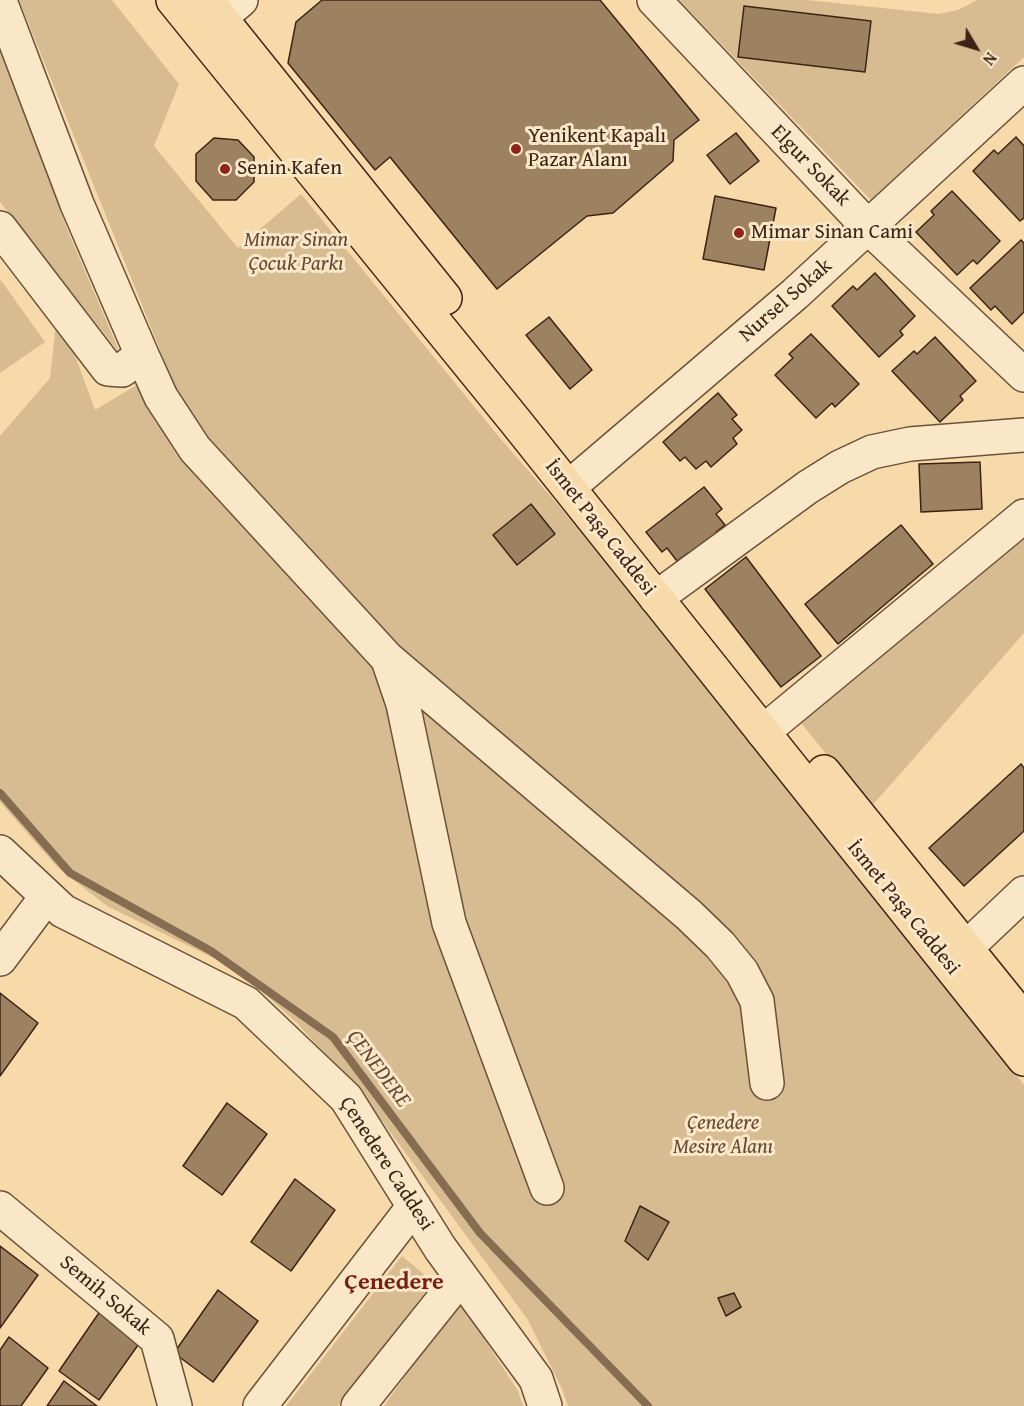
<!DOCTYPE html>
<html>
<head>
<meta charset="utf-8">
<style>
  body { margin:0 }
  #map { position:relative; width:1024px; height:1406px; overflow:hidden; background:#f7daaa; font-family:"Gentium Book Plus",serif }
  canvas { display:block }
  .north { position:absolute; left:946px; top:18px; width:60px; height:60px; -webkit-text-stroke:4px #fae7c8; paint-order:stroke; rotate:128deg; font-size:16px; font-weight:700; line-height:24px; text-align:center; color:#3c2315 }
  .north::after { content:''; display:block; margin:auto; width:21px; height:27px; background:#3c2315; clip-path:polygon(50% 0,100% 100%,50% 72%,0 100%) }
</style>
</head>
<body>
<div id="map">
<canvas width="1024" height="1406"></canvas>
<div class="north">N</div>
</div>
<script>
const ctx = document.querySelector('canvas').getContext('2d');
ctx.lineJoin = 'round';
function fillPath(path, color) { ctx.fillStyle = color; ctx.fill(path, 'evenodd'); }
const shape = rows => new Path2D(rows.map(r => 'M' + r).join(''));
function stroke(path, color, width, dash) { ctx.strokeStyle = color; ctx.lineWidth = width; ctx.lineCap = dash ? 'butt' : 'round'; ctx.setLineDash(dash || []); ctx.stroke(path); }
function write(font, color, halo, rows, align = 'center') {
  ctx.font = font + ' "Gentium Book Plus",serif'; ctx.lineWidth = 6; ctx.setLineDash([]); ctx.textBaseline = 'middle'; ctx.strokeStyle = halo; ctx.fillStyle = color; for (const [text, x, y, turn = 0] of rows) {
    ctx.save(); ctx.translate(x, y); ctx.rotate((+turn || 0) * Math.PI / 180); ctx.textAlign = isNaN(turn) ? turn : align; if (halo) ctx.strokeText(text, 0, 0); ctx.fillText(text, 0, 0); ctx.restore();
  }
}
fillPath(shape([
  [19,0,112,0,179,84,154,146,238,248,301,194,499,437,615,570,1024,1085,1024,1406,568,1406,562,1389,528,1320,366,1099,296,1022,238,970,107,906,58,868,0,802,0,436,50,378,56,324,65,328,95,410,167,367],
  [679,0,807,0,939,14,958,10,977,0,1024,0,1024,57,871,200],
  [0,43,67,229,120,353,0,202],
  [0,279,45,342,0,373],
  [1024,534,1024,633,870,808,801,723],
  [402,1256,433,1282,338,1406,286,1406],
  [459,1300,518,1391,523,1406,384,1406]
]), '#d7bb91');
stroke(shape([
  [0,793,70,873,211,951,333,1037,480,1233,648,1406]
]), '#866c50', 8);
const building = shape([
  [322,0,600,0,699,120,674,140,673,161,613,213,587,216,497,289,390,157,375,170,288,63,296,22,322,0],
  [744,6,871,21,865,72,738,57,744,6],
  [736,133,759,161,730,184,707,155,736,133],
  [1016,137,1024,146,1024,218,1020,221,973,171,994,150,998,154,1016,137],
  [214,138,238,140,254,157,254,182,236,200,213,200,196,181,196,154,214,138],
  [952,191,1000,241,977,264,973,260,957,275,916,232,934,215,931,211,952,191],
  [715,196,776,208,764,270,703,259,715,196],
  [1021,240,1024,243,1024,312,1012,324,995,306,991,310,970,288,1021,240],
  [875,273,915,316,900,331,903,335,879,357,832,306,853,286,857,290,875,273],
  [549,317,592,370,570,389,526,335,549,317],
  [811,334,859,384,835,407,832,403,816,418,775,375,793,358,789,354,811,334],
  [935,337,976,381,960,396,963,400,940,422,892,371,914,351,917,354,935,337],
  [718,393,737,415,732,419,742,430,733,438,737,444,711,467,706,461,696,469,685,457,680,461,663,442,718,393],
  [980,462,982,509,921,512,919,464,980,462],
  [704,487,722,509,716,514,725,525,716,532,720,538,693,560,688,553,677,561,667,548,662,552,646,532,704,487],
  [531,504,555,534,517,565,493,535,531,504],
  [901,525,933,564,838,644,805,604,901,525],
  [746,557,821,656,781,687,705,589,746,557],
  [1021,764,1024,768,1024,831,964,886,929,848,1021,764],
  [0,993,38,1023,0,1076,0,993],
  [227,1103,267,1134,222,1195,183,1166,227,1103],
  [295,1179,335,1210,291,1271,251,1242,295,1179],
  [640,1206,669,1222,648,1260,625,1241,640,1206],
  [0,1246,38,1275,0,1328,0,1246],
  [218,1290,258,1321,213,1382,174,1353,218,1290],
  [734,1293,741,1307,726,1316,718,1298,734,1293],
  [103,1307,143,1338,99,1400,59,1371,103,1307],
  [9,1337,48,1368,21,1406,0,1406,0,1350,9,1337],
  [64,1381,97,1406,47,1406,64,1381]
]);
fillPath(building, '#9d8262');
stroke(building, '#3c2315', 1.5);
const minor = shape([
  [654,0,869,228,1024,375],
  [0,1,77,204,142,355,161,397,195,449,387,658,689,915,720,945,742,972,757,1001,767,1083],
  [201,34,241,0],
  [0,228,108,369,122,370,142,355],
  [569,487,795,294,1024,83],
  [656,598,808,487,840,467,872,452,910,444,1024,435],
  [388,660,403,704,449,923,547,1188],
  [763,732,1024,516],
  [0,852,63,911,246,1003,346,1098,440,1248,536,1379,545,1406],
  [0,959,47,896],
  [949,964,1024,893],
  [0,1208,157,1339,175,1406],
  [260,1406,414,1206],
  [358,1406,461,1277]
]);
const major = shape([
  [173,0,516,422,1024,1059],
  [206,0,445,298],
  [824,772,1024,1020]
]);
stroke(minor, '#6b513a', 36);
stroke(major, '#3c2315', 36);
stroke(minor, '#fae7c8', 33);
stroke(major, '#f7daaa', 33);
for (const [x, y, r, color] of [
  [516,149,6,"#8f2418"],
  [225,169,6,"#8f2418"],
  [739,233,6,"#8f2418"]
]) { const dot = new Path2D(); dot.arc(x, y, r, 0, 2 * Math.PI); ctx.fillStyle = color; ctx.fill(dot); stroke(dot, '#fae7c8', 2); }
write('21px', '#3c2315', '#fae7c8', [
  ["Yenikent Kapalı",528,137],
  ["Pazar Alanı",528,161],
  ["Senin Kafen",237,169],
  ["Mimar Sinan Cami",751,233]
], 'left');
write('21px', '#3c2315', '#fae7c8', [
  ["Elgur Sokak",810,166,46],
  ["Nursel Sokak",786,301,-41],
  ["İsmet Paşa Caddesi",600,528,52],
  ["İsmet Paşa Caddesi",903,908,51],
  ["Çenedere Caddesi",386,1164,57],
  ["Semih Sokak",105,1296,40]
]);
write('italic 21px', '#634934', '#fae7c8', [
  ["Mimar Sinan",296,241],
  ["Çocuk Parkı",296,265],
  ["Çenedere",723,1124],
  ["Mesire Alanı",723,1148]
]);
write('italic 22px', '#614732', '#fae7c8', [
  ["ÇENEDERE",378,1069,53]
]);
write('bold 24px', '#7a1f14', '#fae7c8', [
  ["Çenedere",394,1283]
]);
</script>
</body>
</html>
